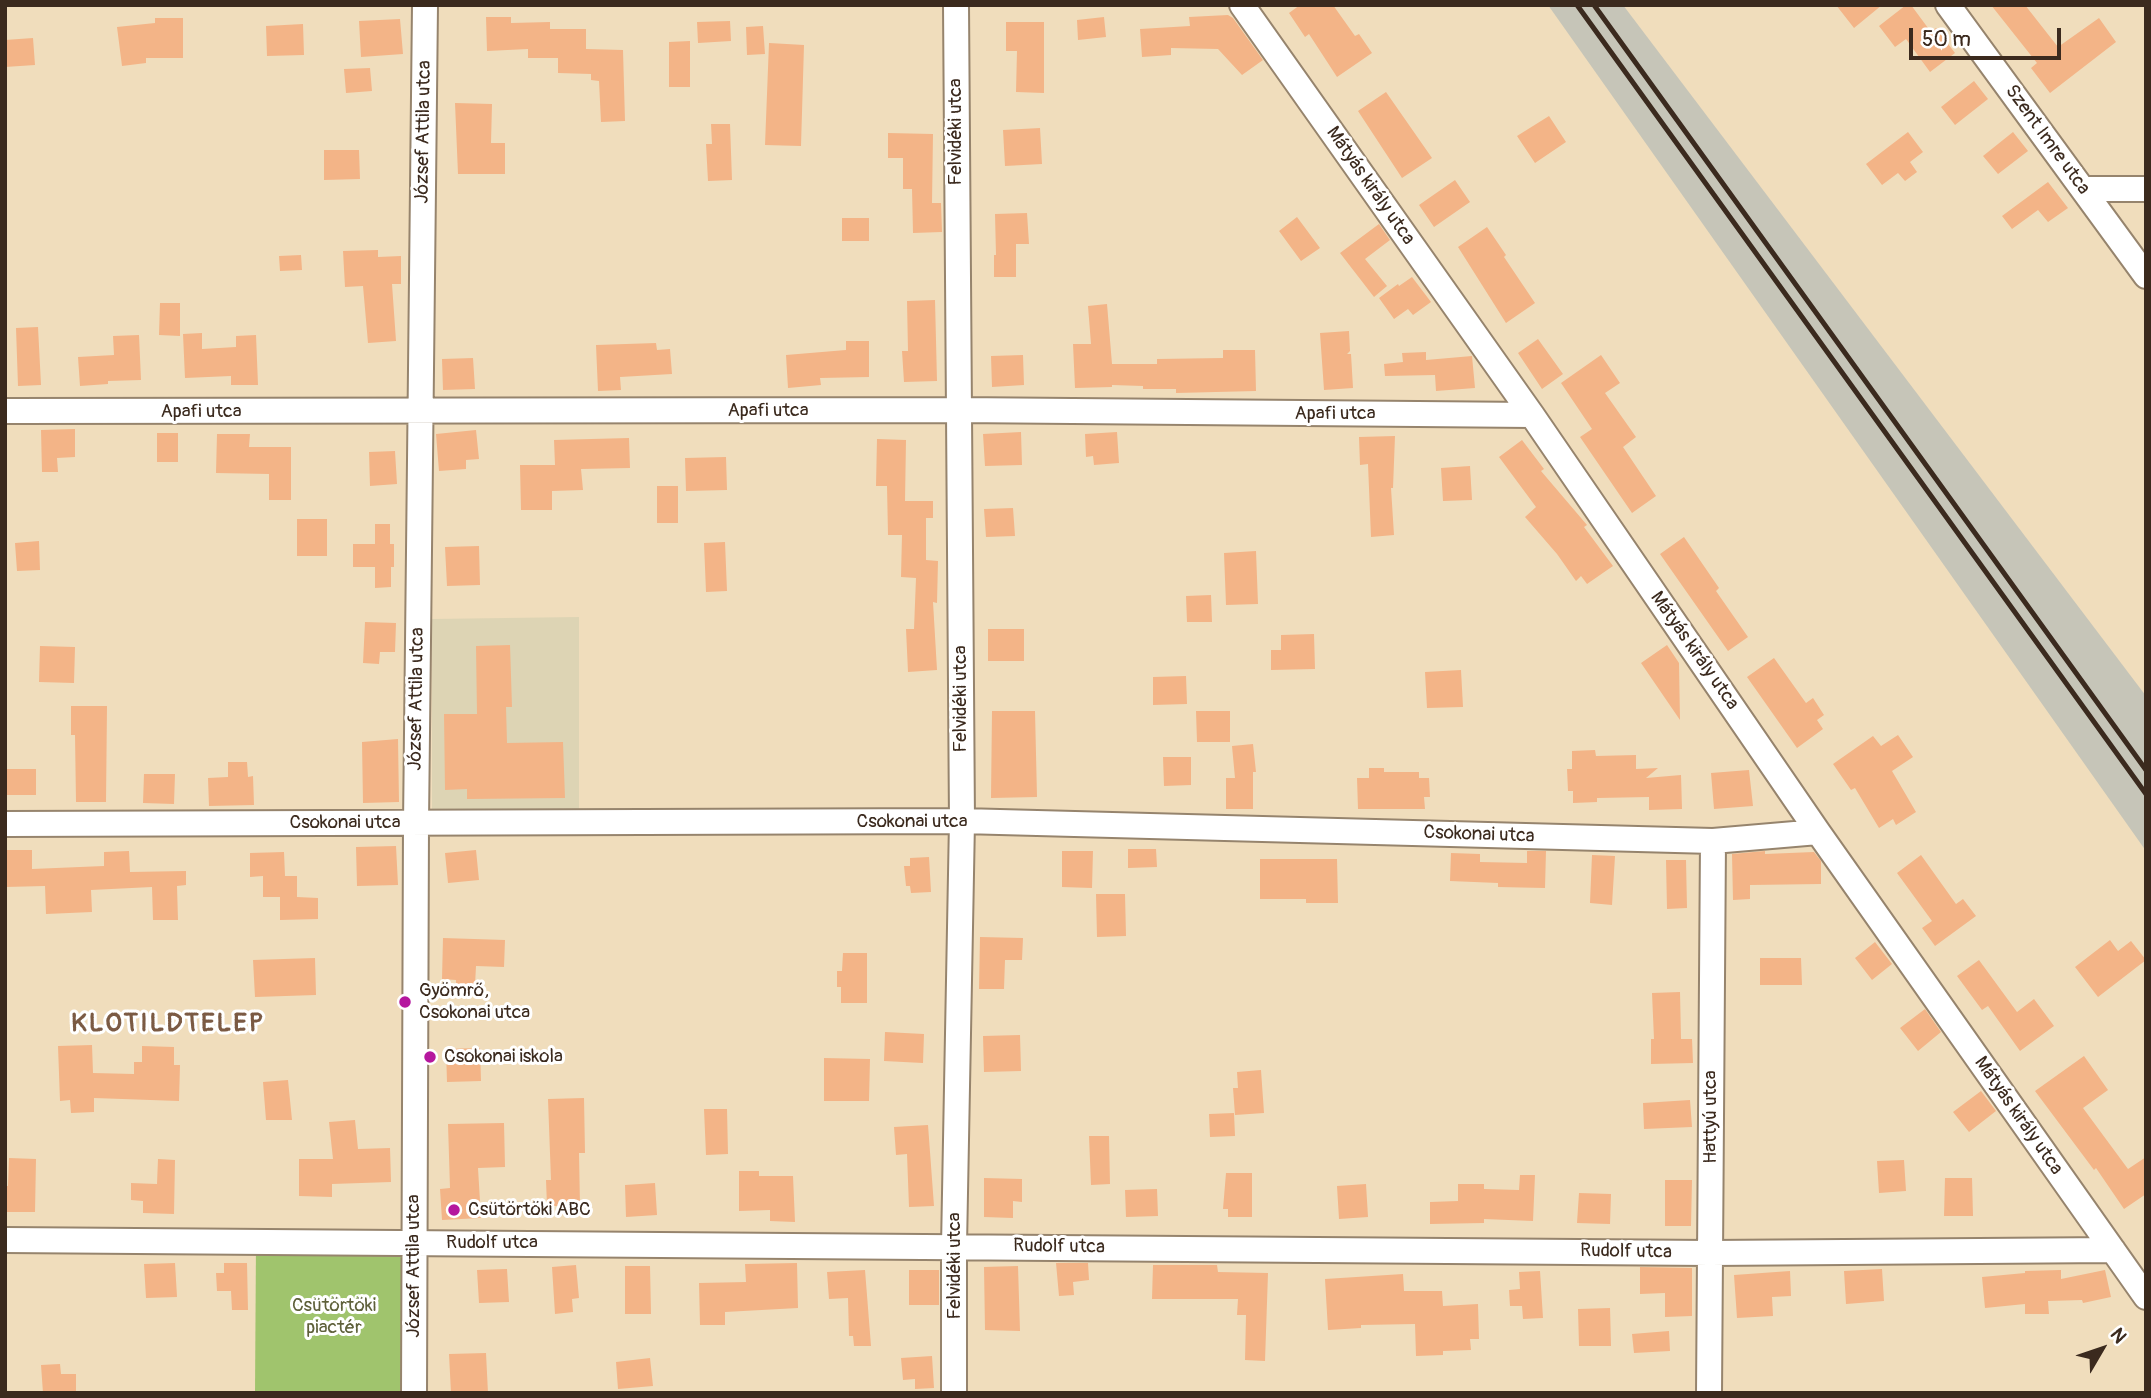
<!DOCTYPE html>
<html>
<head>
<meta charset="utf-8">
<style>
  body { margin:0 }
  #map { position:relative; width:2151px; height:1398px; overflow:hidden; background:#f0ddbc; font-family:Pangolin,sans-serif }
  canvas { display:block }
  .frame { position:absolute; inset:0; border:7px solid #3b2a1e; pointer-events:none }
  .north { position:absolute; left:2067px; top:1314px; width:70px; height:70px; -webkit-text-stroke:5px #fff; paint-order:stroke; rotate:51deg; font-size:19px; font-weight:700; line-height:28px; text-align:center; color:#3b2a1e }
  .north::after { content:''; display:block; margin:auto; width:24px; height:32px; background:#3b2a1e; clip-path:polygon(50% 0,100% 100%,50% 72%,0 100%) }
  .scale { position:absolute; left:1909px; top:28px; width:152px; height:32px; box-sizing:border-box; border:4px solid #3b2a1e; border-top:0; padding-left:9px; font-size:21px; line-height:24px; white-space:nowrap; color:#3b2a1e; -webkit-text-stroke:5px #fff; paint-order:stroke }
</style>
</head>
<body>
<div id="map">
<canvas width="2151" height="1398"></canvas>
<div class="frame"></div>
<div class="north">N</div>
<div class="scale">50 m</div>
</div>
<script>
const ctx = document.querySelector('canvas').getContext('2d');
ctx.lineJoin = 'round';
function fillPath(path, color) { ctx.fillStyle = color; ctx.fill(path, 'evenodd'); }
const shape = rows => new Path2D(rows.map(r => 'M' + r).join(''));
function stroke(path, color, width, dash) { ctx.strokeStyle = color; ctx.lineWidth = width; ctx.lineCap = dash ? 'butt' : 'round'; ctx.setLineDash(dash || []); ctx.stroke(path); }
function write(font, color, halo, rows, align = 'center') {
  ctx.font = font + ' Pangolin,sans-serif'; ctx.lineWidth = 6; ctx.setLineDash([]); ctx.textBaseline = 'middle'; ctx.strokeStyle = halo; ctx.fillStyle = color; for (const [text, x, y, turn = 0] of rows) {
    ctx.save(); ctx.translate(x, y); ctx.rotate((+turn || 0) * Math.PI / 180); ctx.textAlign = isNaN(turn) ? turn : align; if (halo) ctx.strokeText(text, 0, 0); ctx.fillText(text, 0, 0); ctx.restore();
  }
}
fillPath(shape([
  [579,617,579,810,432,812,432,619]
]), '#ddd4b4');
fillPath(shape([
  [1548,5,1623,5,2146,696,2146,851]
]), '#c6c5b8');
fillPath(shape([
  [256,1242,414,1243,414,1393,255,1393]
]), '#a0c46d');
fillPath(shape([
  [1300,5,1333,5,1355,36,1359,34,1372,53,1337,77,1309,34,1305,37,1289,13],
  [1836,5,1882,5,1854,28],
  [1906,5,1911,5,1931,32,1936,28,1955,53,1930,72,1906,39,1895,47,1879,26],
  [1991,5,2025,5,2058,47,2099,18,2116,42,2050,93,2031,68,2037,63],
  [1228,15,1233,18,1263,60,1242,75,1218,49,1171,48,1171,55,1142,57,1140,29,1190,26,1189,17],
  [486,17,511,17,511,23,550,22,550,29,586,29,586,49,623,50,625,121,601,122,599,81,591,80,591,74,558,73,558,58,528,58,528,49,487,51],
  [1104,17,1106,37,1078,40,1077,20],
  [155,18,183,18,183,58,146,58,146,63,122,66,117,27,155,23],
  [400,19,403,54,361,57,359,21],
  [730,21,731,41,698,43,697,22],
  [1006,22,1044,22,1044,93,1016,92,1017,51,1006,51],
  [303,24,304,55,267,56,266,26],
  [763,26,765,54,747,55,746,27],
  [33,38,35,65,5,67,5,40],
  [690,41,690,87,669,87,669,42],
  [769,43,804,45,801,146,765,145],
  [370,68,372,91,346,93,344,69],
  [1974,81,1988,99,1955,125,1941,107],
  [1386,92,1432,158,1402,178,1358,111],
  [455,103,492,104,491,143,505,143,505,174,458,174],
  [1549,116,1566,142,1535,163,1517,136],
  [711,124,730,124,732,180,708,181,706,144,712,144],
  [1040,128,1042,164,1005,166,1003,130],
  [1908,132,1923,152,1910,162,1917,172,1905,181,1898,173,1882,185,1866,164],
  [2013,132,2028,151,1998,174,1983,156],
  [888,133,933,134,932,203,941,203,942,232,913,233,912,189,903,189,903,158,888,158],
  [324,150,359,150,360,179,324,180],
  [1455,180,1470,202,1434,227,1419,205],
  [2048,182,2068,208,2048,222,2038,210,2012,229,2002,216],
  [1027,213,1029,244,1016,244,1016,277,994,277,994,255,996,255,995,214],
  [1297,217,1320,248,1301,261,1279,231],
  [842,218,869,218,869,241,842,241],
  [1379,224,1390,240,1365,259,1387,286,1374,297,1340,253],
  [1487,227,1506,255,1504,257,1535,303,1506,323,1458,247],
  [378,250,378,257,401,256,401,284,392,284,396,341,368,343,363,286,345,287,343,251],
  [301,255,302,270,280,271,279,256],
  [1412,277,1431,302,1413,315,1408,309,1394,319,1379,298,1398,284,1399,286],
  [935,300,937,381,904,382,902,351,908,351,907,301],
  [160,303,180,303,180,336,159,335],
  [1107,304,1112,364,1157,364,1157,359,1223,358,1223,350,1255,350,1256,391,1176,393,1176,389,1143,389,1143,386,1112,385,1112,387,1075,388,1073,344,1091,344,1088,306],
  [38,327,41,385,18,386,16,328],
  [1349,331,1350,351,1347,354,1351,354,1353,388,1324,390,1320,333],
  [202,333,202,349,236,347,236,336,256,335,258,385,231,385,231,376,185,378,183,334],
  [139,335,141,380,108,381,108,384,80,386,78,357,114,355,113,336],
  [1538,339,1563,374,1542,389,1518,353],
  [846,341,869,341,869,377,820,378,821,385,788,388,786,355,846,350],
  [656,343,657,350,670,349,672,374,620,377,621,390,598,391,596,345],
  [1426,352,1426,360,1472,356,1475,388,1436,391,1435,375,1385,376,1384,364,1403,362,1402,353],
  [1023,355,1024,385,992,387,991,356],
  [1601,355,1620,383,1605,393,1636,437,1623,447,1656,496,1632,513,1580,437,1592,429,1561,383],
  [473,358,475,389,443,390,442,359],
  [75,429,75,457,57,458,58,472,42,472,41,430],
  [476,430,479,459,466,460,466,469,439,471,436,434],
  [1021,432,1022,465,985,466,983,434],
  [1117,432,1119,463,1094,465,1093,456,1086,457,1085,434],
  [157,433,178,433,178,462,157,462],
  [217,434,250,434,249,447,291,447,291,500,269,500,269,474,216,473],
  [1395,436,1393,488,1391,488,1394,535,1371,537,1368,464,1360,465,1359,437],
  [629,438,630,468,581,469,583,490,552,491,552,510,521,510,520,465,555,465,554,440],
  [877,439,906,440,905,501,933,501,933,518,926,518,926,560,938,561,937,603,933,602,937,670,908,672,906,629,914,629,916,578,901,577,902,535,888,535,887,486,876,486],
  [1522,440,1544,469,1541,471,1587,525,1584,527,1613,566,1587,584,1581,576,1576,581,1557,554,1525,517,1536,507,1499,457],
  [395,451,397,484,370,486,369,452],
  [726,457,727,490,686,491,685,458],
  [1470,466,1472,500,1443,501,1441,468],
  [657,486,678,486,678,523,657,523],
  [1013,508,1015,536,986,537,984,509],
  [297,519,327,519,327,556,297,556],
  [375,524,390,524,390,544,394,544,394,567,391,567,391,587,375,588,375,567,353,567,353,544,375,544],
  [1684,537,1719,588,1716,591,1748,637,1728,651,1660,554],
  [39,541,40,570,17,571,15,543],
  [725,542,727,591,706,592,704,543],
  [479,546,480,585,447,586,445,547],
  [1256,551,1258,604,1226,605,1224,553],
  [1211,595,1212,622,1187,622,1186,596],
  [365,622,396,623,395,652,380,652,379,664,363,663],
  [988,629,1024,629,1024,661,988,661],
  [1314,634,1315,669,1271,670,1271,650,1281,650,1281,635],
  [510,645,512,707,506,707,507,743,563,742,565,798,467,799,467,789,445,790,444,714,477,714,476,646],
  [1667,645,1679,663,1680,720,1641,663],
  [40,646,75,647,74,683,39,682],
  [1774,658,1806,703,1813,698,1824,715,1817,720,1823,729,1797,748,1747,677],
  [1461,670,1463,707,1427,708,1425,672],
  [1186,676,1187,704,1153,705,1153,677],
  [71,706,107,706,106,802,76,802,75,735,71,735],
  [992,711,1035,711,1037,797,991,798],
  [1196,711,1230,711,1230,742,1197,742],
  [1898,735,1913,757,1892,771,1916,812,1896,825,1893,819,1879,828,1855,788,1851,790,1833,764,1873,736,1881,746],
  [398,739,399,802,363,803,362,742],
  [1253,744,1256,772,1253,772,1253,809,1226,809,1226,778,1235,778,1232,746],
  [1595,750,1596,756,1636,755,1636,769,1658,768,1646,778,1681,775,1682,809,1649,810,1649,797,1597,798,1597,802,1573,803,1573,791,1568,791,1567,769,1572,769,1572,751],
  [1163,757,1191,757,1191,785,1164,786],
  [228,762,247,762,248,777,253,776,254,805,209,806,208,778,228,777],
  [1369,768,1384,768,1384,772,1419,772,1419,778,1429,778,1430,797,1424,797,1425,809,1358,809,1357,778,1369,778],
  [5,769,36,769,36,795,5,795],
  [1749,770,1753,806,1714,809,1711,773],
  [144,774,175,774,174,804,143,803],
  [396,846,398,885,357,886,356,847],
  [1128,849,1156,849,1157,867,1128,868],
  [5,850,32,850,32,869,104,866,104,852,129,851,130,872,186,871,186,885,177,886,178,920,153,920,152,887,91,890,92,912,46,914,45,886,5,887],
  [476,850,479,880,448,883,445,853],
  [1062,851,1093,851,1092,888,1062,887],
  [1527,851,1546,851,1545,888,1498,887,1498,883,1450,881,1451,853,1480,854,1480,862,1527,863],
  [1765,851,1765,854,1814,852,1821,861,1821,884,1750,885,1750,899,1733,900,1732,854],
  [284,852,285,876,297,876,297,897,318,898,318,919,280,920,280,897,263,897,263,876,250,877,250,853],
  [1592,855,1615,856,1612,905,1590,903],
  [1921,855,1956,904,1963,899,1976,916,1935,946,1922,928,1932,921,1897,873],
  [929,857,931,892,911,893,910,886,906,886,904,866,910,866,910,858],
  [1260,859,1337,859,1338,903,1306,903,1306,899,1260,899],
  [1666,860,1686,860,1687,908,1667,909],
  [1096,894,1125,894,1126,936,1097,937],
  [980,937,1023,938,1022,960,1005,960,1004,989,979,989],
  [443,938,505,940,504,967,476,966,475,985,456,985,456,980,442,979],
  [2110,940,2118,951,2131,941,2146,960,2098,997,2075,967],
  [1875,942,1892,964,1872,980,1855,958],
  [843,953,867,953,867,1003,841,1003,841,987,837,987,837,971,842,971],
  [315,958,316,995,255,997,253,960],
  [1760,958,1801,958,1802,985,1760,985],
  [1979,960,2017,1012,2034,999,2054,1026,2020,1051,1988,1006,1982,1010,1957,976],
  [1680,992,1681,1039,1692,1039,1693,1063,1651,1064,1651,1039,1654,1039,1652,993],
  [1925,1009,1941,1032,1918,1051,1900,1028],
  [885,1032,924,1034,923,1063,884,1061],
  [1020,1035,1021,1071,984,1072,983,1036],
  [92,1045,93,1073,134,1074,134,1062,142,1062,142,1046,174,1047,174,1065,180,1065,179,1101,94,1098,94,1112,71,1113,70,1100,60,1101,58,1046],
  [480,1048,481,1081,447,1082,446,1049],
  [2084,1056,2108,1090,2083,1108,2128,1169,2146,1157,2146,1194,2124,1209,2096,1168,2094,1170,2035,1091],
  [824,1058,870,1059,869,1101,824,1101],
  [1261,1070,1264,1113,1235,1115,1233,1088,1238,1088,1237,1072],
  [288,1080,292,1120,266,1120,263,1082],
  [1981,1091,1996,1111,1969,1132,1953,1112],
  [584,1098,585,1153,579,1153,580,1206,547,1206,546,1180,551,1180,548,1099],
  [1690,1100,1692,1127,1644,1129,1643,1103],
  [704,1109,727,1109,728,1154,706,1155],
  [1234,1113,1235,1136,1210,1137,1209,1114],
  [355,1120,358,1149,390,1148,391,1182,332,1184,332,1197,299,1196,299,1159,333,1159,329,1122],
  [504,1123,505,1167,478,1168,481,1218,442,1220,440,1189,450,1188,448,1124],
  [928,1125,934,1206,909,1207,907,1154,896,1155,894,1127],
  [1089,1136,1109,1136,1110,1184,1091,1185],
  [9,1158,36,1159,35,1212,5,1212,5,1186,8,1186],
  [158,1159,175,1160,174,1214,143,1213,143,1201,131,1200,131,1183,157,1184],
  [1904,1160,1906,1191,1879,1193,1877,1161],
  [739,1171,759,1171,759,1176,793,1176,795,1222,770,1221,770,1210,739,1211],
  [1226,1173,1252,1173,1252,1217,1228,1217,1228,1209,1223,1209],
  [1520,1175,1535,1175,1533,1221,1484,1219,1484,1223,1430,1224,1430,1202,1458,1201,1458,1184,1484,1184,1484,1189,1519,1190],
  [984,1178,1022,1179,1022,1202,1013,1201,1013,1218,984,1217],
  [1945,1178,1972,1178,1973,1216,1944,1216],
  [1665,1180,1692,1180,1691,1226,1665,1226],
  [655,1183,657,1215,626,1217,625,1185],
  [1366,1184,1368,1217,1339,1219,1337,1186],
  [1157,1189,1158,1216,1126,1217,1125,1190],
  [1579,1193,1611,1194,1610,1224,1577,1223],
  [175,1263,177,1297,146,1298,144,1264],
  [224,1263,247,1263,248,1310,232,1310,231,1291,217,1291,216,1273,224,1273],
  [797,1263,798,1308,725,1312,725,1325,700,1325,699,1283,746,1282,745,1264],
  [1056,1263,1088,1263,1089,1280,1073,1282,1074,1295,1059,1296],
  [576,1265,579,1298,572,1299,573,1312,555,1314,552,1267],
  [1153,1265,1217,1265,1218,1272,1268,1273,1265,1361,1245,1360,1246,1315,1237,1315,1238,1299,1152,1299],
  [625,1266,650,1266,651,1314,625,1314],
  [1018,1266,1020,1331,985,1330,984,1267],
  [1640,1267,1692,1268,1692,1316,1665,1317,1665,1293,1640,1294],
  [507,1269,509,1302,479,1303,477,1270],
  [1882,1269,1884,1301,1846,1304,1844,1271],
  [865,1270,871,1346,854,1346,853,1336,849,1336,848,1298,829,1299,827,1272],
  [909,1270,939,1270,939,1305,909,1305],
  [2061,1270,2061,1279,2105,1270,2111,1297,2083,1303,2082,1300,2048,1301,2049,1314,2025,1314,2025,1304,1985,1308,1982,1277,2025,1273,2025,1271],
  [1540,1271,1543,1318,1523,1319,1522,1306,1510,1306,1509,1290,1520,1289,1519,1272],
  [1790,1271,1791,1296,1772,1297,1773,1316,1737,1318,1734,1275],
  [1403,1274,1404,1291,1442,1291,1443,1306,1478,1304,1479,1339,1470,1339,1471,1350,1443,1351,1443,1355,1416,1356,1415,1324,1361,1325,1361,1328,1328,1330,1325,1279],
  [1610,1308,1611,1346,1579,1346,1578,1309],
  [1669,1331,1670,1351,1634,1353,1632,1334],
  [486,1353,488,1393,451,1393,449,1354],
  [932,1356,934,1388,915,1389,915,1379,903,1380,901,1358],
  [650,1358,653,1386,618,1389,616,1362],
  [60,1364,61,1374,76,1374,76,1393,43,1393,41,1365]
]), '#f3b487');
const minor = shape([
  [1242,5,1532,415,1818,832,2146,1297],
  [1948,5,2146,276],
  [2083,189,2146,189],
  [5,411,958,410,1532,415],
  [5,824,962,821,1713,841,1818,832],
  [5,1240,1710,1253,2113,1250],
  [414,1393,416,823,425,5],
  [954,1393,954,1246,962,821,956,5],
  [1709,1393,1713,841]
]);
stroke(minor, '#96846d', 28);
stroke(minor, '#fff', 24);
stroke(shape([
  [1577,5,2146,794],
  [1594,5,2146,770]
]), '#3b2a1e', 5);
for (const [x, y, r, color] of [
  [405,1002,7,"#b5179e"],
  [430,1057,7,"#b5179e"],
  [454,1210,7,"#b5179e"]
]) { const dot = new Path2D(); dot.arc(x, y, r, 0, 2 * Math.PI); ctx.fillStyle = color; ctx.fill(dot); stroke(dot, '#fff', 2.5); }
write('19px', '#3b2a1e', '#fff', [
  ["József Attila utca",424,132,-89],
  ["Felvidéki utca",956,132,-90],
  ["Szent Imre utca",2047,140,54],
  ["Mátyás király utca",1370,186,55],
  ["Apafi utca",768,411],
  ["Apafi utca",201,412],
  ["Apafi utca",1335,414],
  ["Mátyás király utca",1694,651,55],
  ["József Attila utca",417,699,-89],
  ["Felvidéki utca",961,699,-90],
  ["Csokonai utca",912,822],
  ["Csokonai utca",345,823],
  ["Csokonai utca",1479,835,2],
  ["Mátyás király utca",2018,1116,55],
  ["Hattyú utca",1711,1117,-90],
  ["Rudolf utca",492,1243],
  ["Rudolf utca",1059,1247,1],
  ["Rudolf utca",1626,1252,1],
  ["József Attila utca",414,1266,-90],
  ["Felvidéki utca",955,1266,-90]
]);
write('19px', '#3b2a1e', '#fff', [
  ["Gyömrő,",419,991],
  ["Csokonai utca",419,1013],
  ["Csokonai iskola",444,1057],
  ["Csütörtöki ABC",468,1210]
], 'left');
write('19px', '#5e603a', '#fff', [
  ["Csütörtöki",334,1306],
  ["piactér",334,1328]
]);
ctx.letterSpacing = '2px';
write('bold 26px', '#7b5a43', '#fff', [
  ["KLOTILDTELEP",168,1024]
]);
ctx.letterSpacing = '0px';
</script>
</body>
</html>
